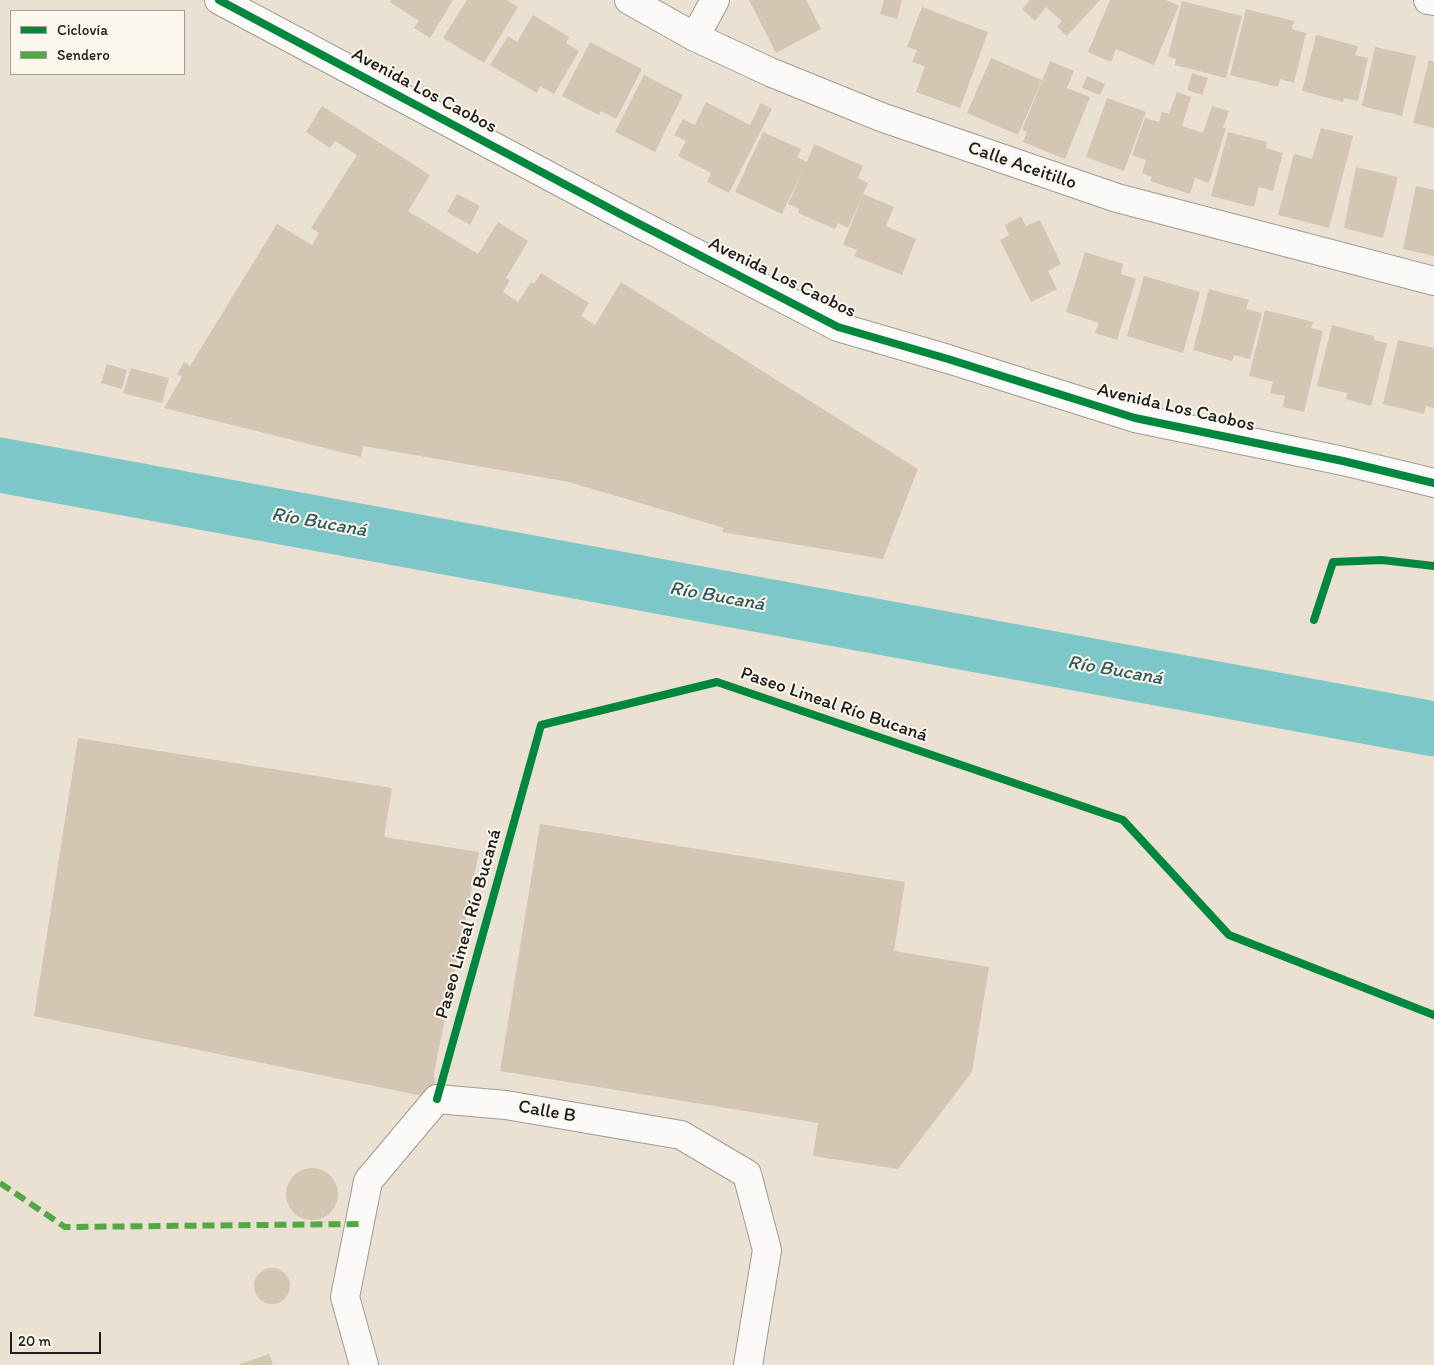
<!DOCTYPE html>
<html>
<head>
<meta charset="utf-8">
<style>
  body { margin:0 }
  #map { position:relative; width:1434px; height:1365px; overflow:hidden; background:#eae1d3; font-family:Itim,sans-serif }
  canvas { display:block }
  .legend { position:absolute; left:10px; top:10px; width:175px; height:65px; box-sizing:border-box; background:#fbf7ec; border:1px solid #a29f99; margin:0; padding:6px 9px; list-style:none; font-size:15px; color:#1c1c1c }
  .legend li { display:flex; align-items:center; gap:10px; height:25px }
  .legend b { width:25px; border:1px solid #a29f99 }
  .scale { position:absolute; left:10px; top:1332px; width:91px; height:22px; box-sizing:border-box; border:2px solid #1c1c1c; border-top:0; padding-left:6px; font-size:15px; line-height:18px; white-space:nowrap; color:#1c1c1c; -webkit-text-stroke:4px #fbf7ec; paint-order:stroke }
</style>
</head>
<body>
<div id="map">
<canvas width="1434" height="1365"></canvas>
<ul class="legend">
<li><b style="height:6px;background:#00873e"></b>Ciclovía</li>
<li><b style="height:6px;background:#52a943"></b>Sendero</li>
</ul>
<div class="scale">20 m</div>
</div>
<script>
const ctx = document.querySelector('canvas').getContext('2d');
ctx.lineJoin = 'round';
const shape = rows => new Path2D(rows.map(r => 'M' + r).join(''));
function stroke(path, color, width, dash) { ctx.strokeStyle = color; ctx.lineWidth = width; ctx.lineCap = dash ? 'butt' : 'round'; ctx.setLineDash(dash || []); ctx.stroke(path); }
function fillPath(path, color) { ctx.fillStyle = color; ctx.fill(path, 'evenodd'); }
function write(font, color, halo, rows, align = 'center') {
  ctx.font = font + ' Itim,sans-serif'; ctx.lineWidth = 4; ctx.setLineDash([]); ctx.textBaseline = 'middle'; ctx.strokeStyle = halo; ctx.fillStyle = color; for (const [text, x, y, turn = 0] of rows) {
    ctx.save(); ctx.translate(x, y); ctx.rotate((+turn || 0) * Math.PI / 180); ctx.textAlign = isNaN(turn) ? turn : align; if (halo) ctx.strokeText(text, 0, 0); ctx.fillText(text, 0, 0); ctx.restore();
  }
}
stroke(shape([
  [0,465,1434,729]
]), '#7dc7c8', 55);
fillPath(shape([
  [391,0,453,0,430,38,414,28,419,21,390,2],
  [467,0,507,0,518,7,484,63,443,38],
  [749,0,806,0,821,29,776,53],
  [884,0,902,0,897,19,880,14],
  [1030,0,1100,0,1067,36,1057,27,1062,21,1046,7,1035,21,1022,9],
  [1110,0,1166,0,1179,6,1154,65,1116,49,1111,62,1088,52],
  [1182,1,1242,16,1226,78,1175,65,1176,59,1168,57],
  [922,7,988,32,960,108,916,92,925,66,912,62,917,50,907,47],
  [1246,9,1294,21,1292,29,1306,33,1294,83,1280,79,1278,87,1230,75],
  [533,15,569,37,566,43,579,51,554,94,540,86,537,93,490,65,508,36,517,42],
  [1316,35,1358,46,1355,55,1368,58,1358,101,1344,98,1343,102,1302,91],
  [590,42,642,69,616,119,601,111,599,115,562,96],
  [1375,47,1416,56,1402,116,1362,106],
  [991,58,1042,80,1018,135,967,113],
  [1429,60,1434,62,1434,128,1413,123],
  [1050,61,1074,71,1067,88,1090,97,1065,159,1023,142,1027,132,1022,130],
  [1192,73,1208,78,1202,95,1187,90],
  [644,75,683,95,655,152,615,132],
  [1087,76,1105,84,1100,95,1082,88],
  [1177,92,1191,97,1182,126,1203,133,1212,106,1229,111,1223,128,1226,128,1209,183,1195,178,1190,194,1150,181,1152,177,1142,173,1146,160,1132,155,1145,118,1159,122,1162,112,1169,114],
  [1107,98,1146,112,1124,171,1086,157],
  [706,102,750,125,761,103,772,109,729,193,707,182,711,173,678,156,686,141,674,135,683,119,695,125],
  [322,106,430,175,408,211,478,254,498,222,528,241,506,278,510,280,503,292,518,302,531,282,534,284,541,273,589,303,581,316,595,325,621,282,918,469,883,559,722,532,724,528,569,482,363,446,361,457,164,408,182,377,177,374,184,362,190,366,277,224,312,245,319,233,311,228,357,155,335,141,330,148,306,132],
  [1321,128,1353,136,1329,228,1278,215,1294,154,1312,159],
  [763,132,801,149,797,157,807,162,814,144,863,166,858,178,868,183,848,228,838,223,835,229,798,213,799,209,788,204,803,169,782,214,735,192],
  [1228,132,1267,142,1266,148,1283,153,1273,191,1259,187,1254,207,1211,196],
  [1356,167,1398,177,1383,238,1344,228],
  [1416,186,1434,190,1434,256,1403,249],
  [457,194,480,206,470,225,447,212],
  [863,194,894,207,886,226,916,239,902,275,854,256,857,250,843,245],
  [1021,216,1026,226,1040,220,1061,264,1048,271,1057,289,1031,302,1000,240,1009,235,1005,225],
  [1085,252,1123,264,1121,274,1136,279,1117,340,1095,333,1099,323,1066,312],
  [1144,276,1200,292,1183,353,1127,336],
  [1209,289,1249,300,1246,309,1262,313,1250,359,1234,355,1232,361,1193,350],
  [1265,310,1313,322,1311,328,1323,331,1304,412,1283,407,1285,396,1270,393,1273,382,1249,376],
  [1332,325,1374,336,1374,340,1387,343,1371,406,1346,399,1347,393,1317,386],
  [1398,340,1434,348,1434,408,1426,406,1424,414,1383,404],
  [107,364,127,370,122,389,101,383],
  [131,368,169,378,162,403,123,393],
  [78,738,392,788,384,837,479,852,434,1073,437,1099,34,1016],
  [540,824,905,882,894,951,989,967,972,1072,898,1169,813,1156,818,1123,500,1071],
  '286 1194a26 26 0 1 1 52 0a26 26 0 1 1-52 0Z',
  '254 1286a18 18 0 1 1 36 0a18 18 0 1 1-36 0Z',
  [269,1354,273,1365,237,1365]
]), '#d4c6b2');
const minor = shape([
  [219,0,624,216,838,327,948,359,1135,418,1343,461,1434,483],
  [629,0,695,37,770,72,881,117,1117,198,1434,281],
  [1428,0,1434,1],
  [695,37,715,0],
  [364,1365,345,1297,368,1181,437,1099,506,1105,681,1135,747,1174,767,1250,748,1365]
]);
stroke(minor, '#9f9b93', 30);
stroke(minor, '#fcfaf8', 28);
stroke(shape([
  [0,1183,65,1227,359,1224]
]), '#52a943', 6, [12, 6]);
stroke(shape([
  [219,0,624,216,838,327,948,359,1135,418,1343,461,1434,483],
  [1314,620,1333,562,1382,560,1434,566],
  [437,1099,541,725,717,682,1123,820,1229,935,1434,1015]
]), '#00873e', 8);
write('19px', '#1c1c1c', '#fbf7ec', [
  ["Avenida Los Caobos",424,91,28],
  ["Calle Aceitillo",1022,166,19],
  ["Avenida Los Caobos",782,278,26],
  ["Avenida Los Caobos",1176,408,13],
  ["Paseo Lineal Río Bucaná",834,705,19],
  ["Paseo Lineal Río Bucaná",469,924,-74],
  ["Calle B",547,1112,10]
]);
write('italic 20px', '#305c5f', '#fbf7ec', [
  ["Río Bucaná",319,523,10],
  ["Río Bucaná",717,597,10],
  ["Río Bucaná",1115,671,10]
]);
</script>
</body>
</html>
